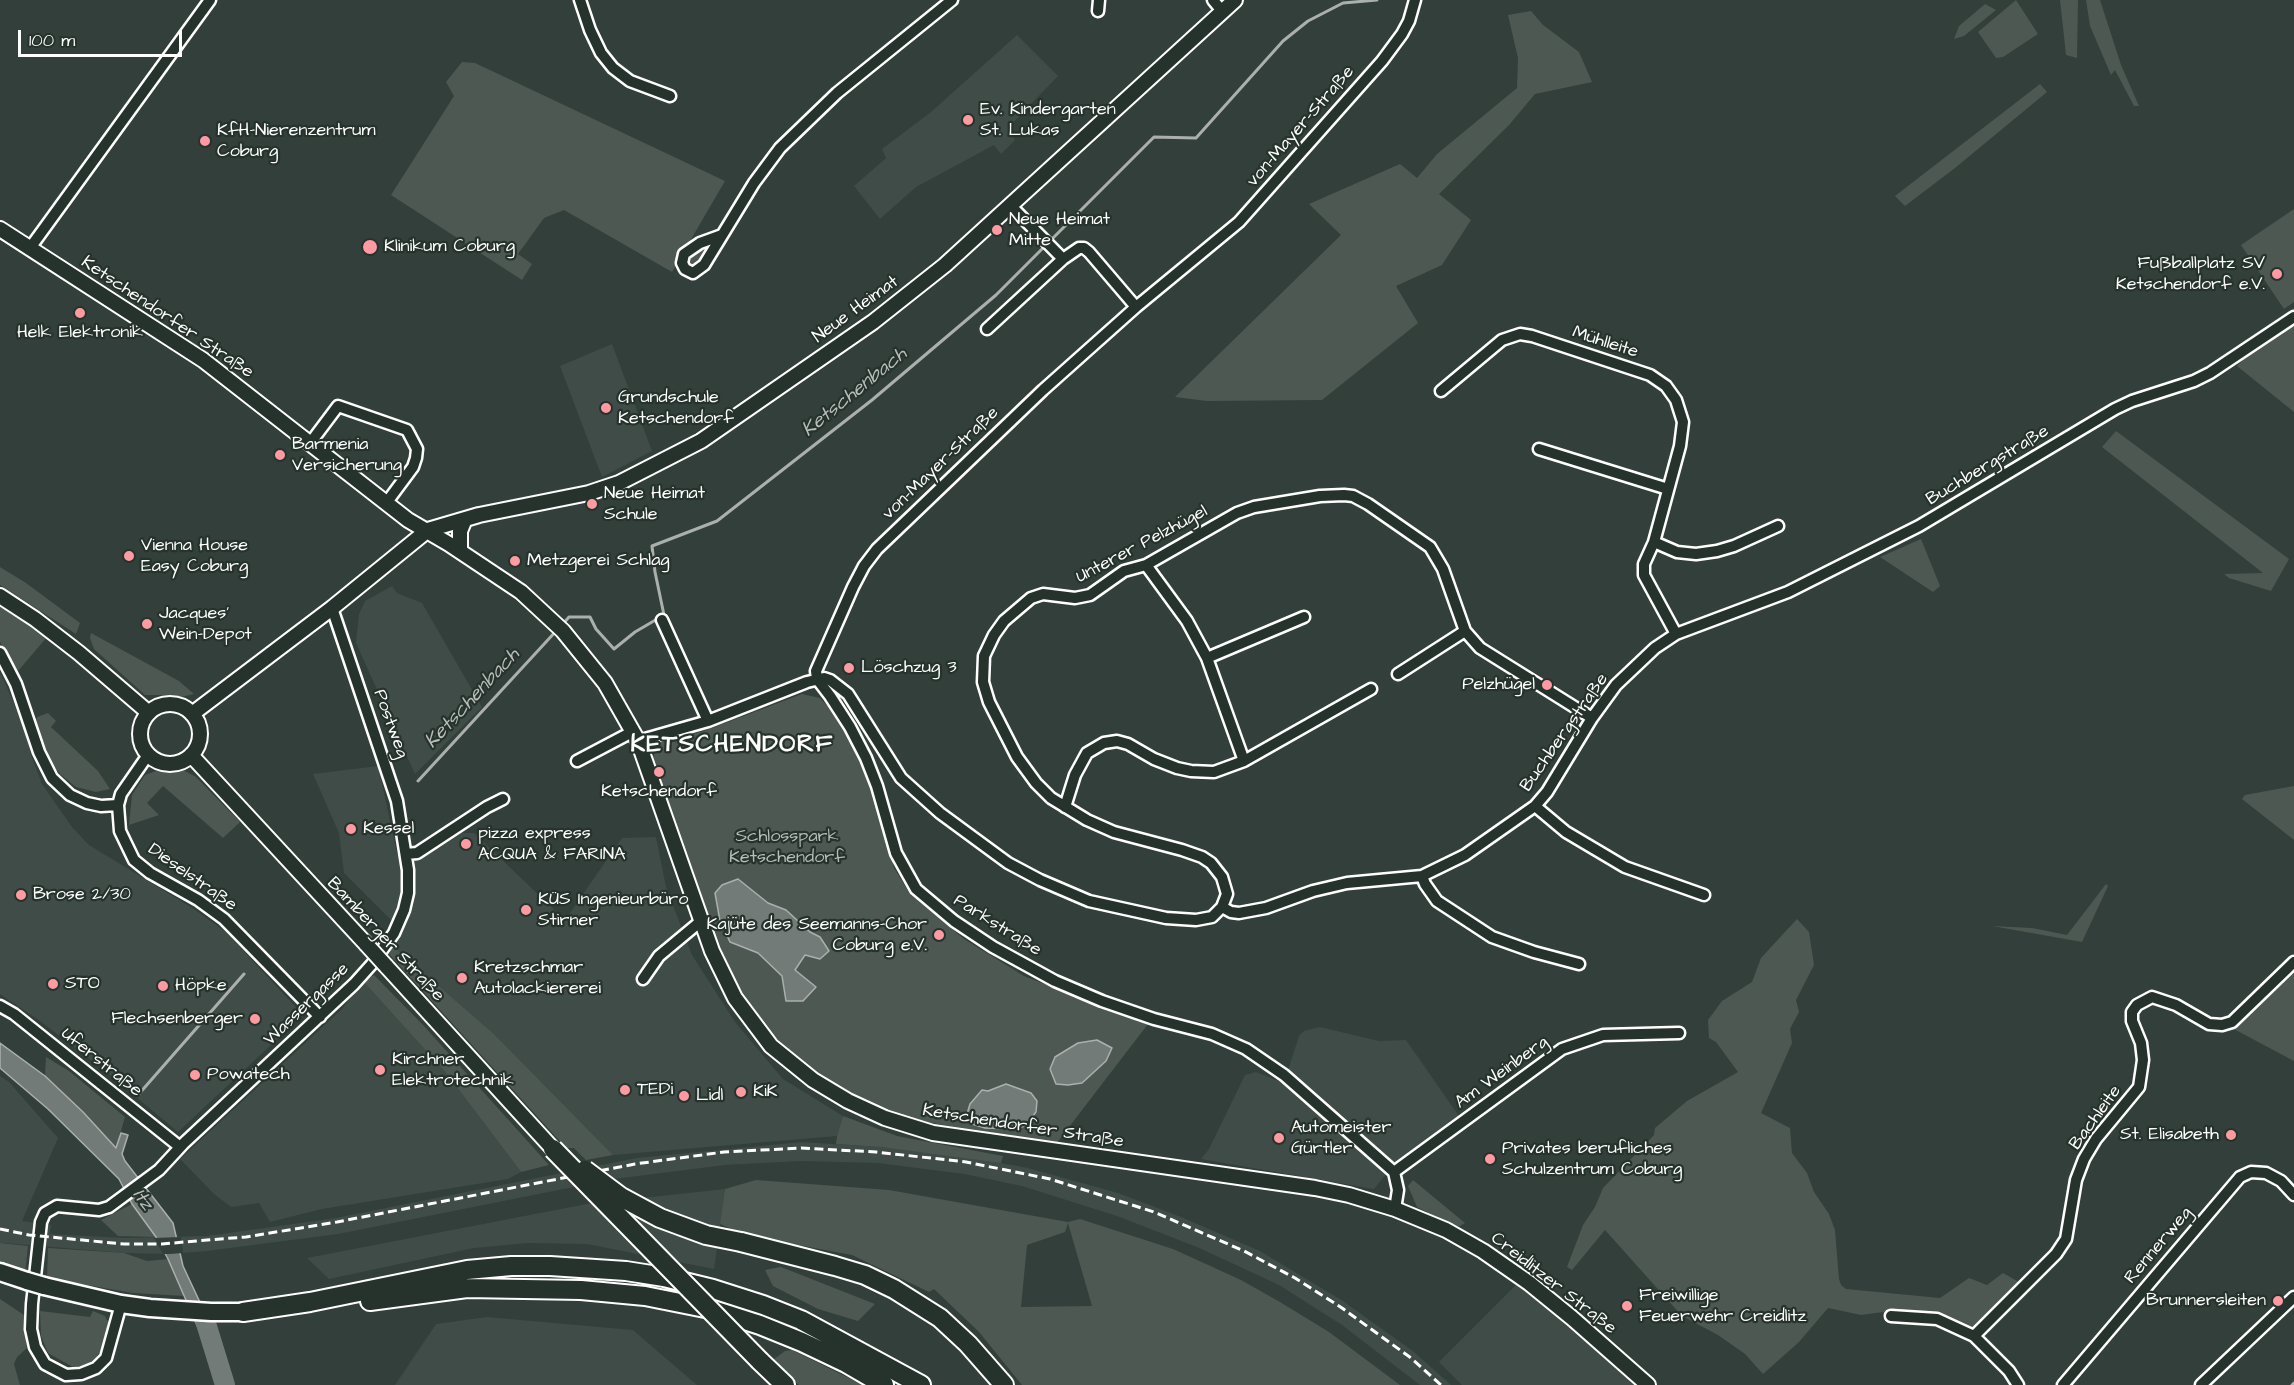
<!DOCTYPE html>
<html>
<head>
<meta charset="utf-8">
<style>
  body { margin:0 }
  #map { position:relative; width:2294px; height:1385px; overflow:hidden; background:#333f3a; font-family:"Architects Daughter",sans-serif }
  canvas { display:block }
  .scale { position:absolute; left:18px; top:30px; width:164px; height:27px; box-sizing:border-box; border:3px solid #fff; border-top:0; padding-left:8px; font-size:18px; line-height:21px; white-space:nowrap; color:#fff; -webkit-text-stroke:4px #26332d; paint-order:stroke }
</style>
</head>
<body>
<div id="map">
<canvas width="2294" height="1385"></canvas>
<div class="scale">100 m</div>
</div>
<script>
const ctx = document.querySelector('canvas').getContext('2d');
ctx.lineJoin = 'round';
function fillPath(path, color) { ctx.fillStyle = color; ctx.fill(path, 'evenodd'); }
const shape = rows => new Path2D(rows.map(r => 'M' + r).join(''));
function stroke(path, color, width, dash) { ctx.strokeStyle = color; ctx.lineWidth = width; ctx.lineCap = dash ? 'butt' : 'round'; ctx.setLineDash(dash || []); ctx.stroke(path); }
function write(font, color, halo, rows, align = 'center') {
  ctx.font = font + ' "Architects Daughter",sans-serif'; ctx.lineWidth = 4.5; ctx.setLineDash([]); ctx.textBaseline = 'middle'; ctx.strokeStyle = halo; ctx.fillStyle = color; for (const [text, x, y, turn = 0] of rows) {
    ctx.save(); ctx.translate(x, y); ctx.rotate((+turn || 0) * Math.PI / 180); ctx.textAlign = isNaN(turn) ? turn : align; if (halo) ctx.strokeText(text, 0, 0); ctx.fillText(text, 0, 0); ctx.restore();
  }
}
fillPath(shape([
  [1017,35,1058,76,1008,128,1015,140,1001,154,994,145,916,187,880,219,854,186,886,158,882,149,931,112],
  [612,344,652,451,602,477,560,366],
  [392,586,397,593,422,603,482,707,415,774,356,643,359,614,365,601],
  [0,672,24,726,31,755,42,784,72,827,89,845,194,909,227,933,303,1015,178,1132,104,1070,40,1021,0,994],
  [378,766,397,853,417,861,462,833,474,833,565,920,622,838,656,837,666,887,692,955,735,1022,783,1079,843,1116,837,1136,613,1155,495,1035,393,946,403,932,344,873,339,833,313,774],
  [363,981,447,1074,521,1172,508,1179,322,1209,270,1222,259,1203,231,1207,214,1194,180,1159,342,1009],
  [1320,1027,1379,1041,1406,1040,1461,1119,1387,1173,1374,1189,1201,1159,1209,1149,1245,1075,1256,1072,1284,1083,1299,1036,1304,1031],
  [0,1076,9,1082,58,1138,22,1221,51,1225,50,1234,124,1238,207,1236,336,1218,637,1158,802,1142,881,1147,968,1157,1028,1168,1118,1193,1181,1217,1260,1251,1343,1301,1414,1352,1451,1385,1420,1385,1342,1325,1279,1285,1197,1247,1117,1216,1022,1186,964,1174,878,1163,802,1161,725,1165,614,1179,338,1234,207,1251,170,1254,124,1253,4,1243,0,1243],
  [725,1189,714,1269,587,1244,527,1243,474,1248,329,1279,307,1258,587,1204],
  [1518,1283,1634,1379,1639,1385,1462,1385,1439,1362],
  [487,1317,633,1330,697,1385,395,1385,436,1324]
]), '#404c47');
fillPath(shape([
  [2016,0,2038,34,2003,57,1996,58,1978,32],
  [2060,0,2078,0,2077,58,2066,55],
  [2086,0,2100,0,2121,65,2139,106,2134,106,2115,70,2111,75,2090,26],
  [1985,4,1996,10,1964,36,1954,39,1959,26],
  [1531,11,1543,25,1579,52,1592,82,1535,94,1509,125,1439,194,1471,220,1442,265,1396,286,1418,323,1322,400,1207,401,1175,397,1341,235,1309,204,1400,164,1417,178,1437,154,1517,88,1518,58,1508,15],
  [462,62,475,63,725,181,672,272,564,210,544,218,518,254,532,264,522,280,391,195,454,96,446,82],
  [2040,84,2047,92,1955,168,1905,206,1895,196],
  [2294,209,2294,302,2284,309,2241,245],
  [707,247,695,268,690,269,685,258],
  [2294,313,2294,412,2237,366,2281,321],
  [2116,431,2289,559,2271,591,2229,578,2224,574,2263,573,2102,447],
  [1921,539,1940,586,1933,592,1880,557],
  [0,567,26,583,80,623,76,634,0,585],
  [0,606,47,637,18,671,0,642],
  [91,633,179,681,194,694,181,697,165,695,145,695,94,649,90,638],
  [802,694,820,698,837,716,861,760,881,815,894,868,910,894,964,939,1024,976,1148,1024,1056,1144,921,1121,889,1111,853,1095,817,1073,790,1052,761,1022,740,989,704,915,653,758,656,747,662,742,704,731],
  [48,713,56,721,51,727,98,771,110,789,96,792,76,787,60,774,47,758,36,720,37,717],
  [183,770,196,777,240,822,223,838,163,786,147,803,159,815,129,825,132,795,145,775,156,771],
  [2294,786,2294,840,2242,799,2245,795],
  [2106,884,2108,886,2082,942,1992,926,2032,928,2067,935],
  [1797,919,1809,932,1814,965,1796,1000,1799,1012,1790,1029,1792,1043,1761,1113,1790,1128,1792,1153,1807,1173,1814,1192,1829,1214,1835,1230,1839,1279,1841,1285,1846,1289,1940,1298,1969,1278,1987,1285,2003,1273,2019,1282,1976,1329,1930,1314,1891,1311,1861,1315,1828,1308,1799,1342,1763,1374,1745,1354,1718,1335,1682,1316,1605,1230,1572,1270,1567,1267,1583,1225,1595,1207,1603,1188,1654,1135,1655,1128,1687,1101,1738,1072,1716,1042,1709,1038,1708,1020,1722,1001,1752,982,1761,958],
  [393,946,495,1035,613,1155,586,1160,574,1148,566,1148,389,954],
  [2294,966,2294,1061,2232,1028],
  [374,975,424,1026,549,1165,521,1172,447,1074,363,981],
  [46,1057,69,1071,125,1117,116,1148,45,1076],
  [843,1116,897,1136,1003,1156,1001,1163,881,1147,836,1144,837,1136],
  [756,1180,889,1190,1068,1222,1080,1219,1173,1249,1241,1280,1280,1302,1329,1332,1400,1385,1022,1385,979,1332,934,1289,929,1292,852,1255,744,1235,720,1224,725,1189],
  [1068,1223,1092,1306,1021,1307,1027,1245,1065,1232],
  [1413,1180,1465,1223,1460,1226,1453,1226,1417,1207,1408,1186],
  [132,1204,146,1224,156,1237,118,1236,101,1220],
  [0,1243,28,1246,25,1274,0,1265],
  [48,1248,124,1253,147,1261,169,1259,184,1296,133,1293,47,1278],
  [780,1267,781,1267,875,1304,858,1321,818,1309,773,1286,765,1270],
  [0,1299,24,1315,27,1348,17,1357,14,1364,20,1385,0,1385],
  [40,1311,90,1317,93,1311,105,1316,109,1324,101,1350,91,1364,73,1367,48,1353,41,1336],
  [792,1350,863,1385,799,1385,776,1365,773,1360,785,1351]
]), '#4d5853');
const water = shape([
  [738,879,768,903,786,910,810,932,820,937,829,951,820,959,805,955,795,970,816,987,803,1001,786,1001,782,976,758,953,730,942,720,921,715,893,722,885,738,879],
  [1097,1040,1112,1048,1106,1061,1082,1083,1068,1085,1056,1084,1050,1069,1055,1057,1078,1043,1097,1040],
  [0,1043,45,1076,83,1112,116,1148,121,1133,128,1135,122,1154,125,1161,173,1223,183,1266,219,1343,206,1346,168,1259,156,1237,132,1204,119,1179,48,1109,0,1068,0,1043],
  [1006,1084,1031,1093,1037,1101,1036,1112,1025,1126,1014,1129,985,1128,969,1123,967,1114,970,1104,982,1090,988,1091,1006,1084]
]);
fillPath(water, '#737b78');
stroke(water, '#abb0ae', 1.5);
fillPath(shape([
  [181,1237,183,1253,170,1254,163,1254,154,1238]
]), '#333f3a');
stroke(shape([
  [561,626,569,617,590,617,596,629,614,649,635,632,664,615,655,572,652,546,717,521,872,400,996,295,1154,137,1196,138,1283,41,1308,21,1343,3,1377,0],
  [418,781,557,630],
  [138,1095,244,974],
  [2292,1385,2294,1383]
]), '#abb0ae', 3);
stroke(shape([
  [205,1320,225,1385]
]), '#737b78', 20);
const minor = shape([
  [580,0,590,30,601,53,613,68,630,81,670,96],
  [1213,0,1222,11],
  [1098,11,1099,0],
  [1011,206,1063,259],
  [722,235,700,243,684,254,682,263,685,269,693,273,704,265,754,183,780,148,837,93,952,0],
  [30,248,210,0],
  [987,329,1063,259,1079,248,1084,248,1089,252,1136,307],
  [1441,391,1502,340,1520,334,1532,336,1650,375,1666,386,1676,400,1683,422,1680,446,1654,542,1644,564,1644,575,1676,634],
  [311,442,338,406,407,430,417,449,416,458,413,467,387,502],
  [1539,449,1668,489],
  [1654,542,1677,552,1696,554,1717,551,1734,546,1778,526],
  [1146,565,1187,621,1207,658,1244,761],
  [662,620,708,721],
  [0,653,16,684,39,752,52,778,70,795,87,803,101,806,118,805],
  [1207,658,1304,617],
  [1398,674,1465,631],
  [638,741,708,721,807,682,824,678,830,680,848,694,901,778,940,813,1008,863,1040,880,1089,901,1166,918,1196,920,1212,917,1222,907,1227,894,1222,877,1211,863,1202,857,1182,850,1114,832,1087,820,1051,798,1036,783,1017,757,989,702,983,682,984,656,994,635,1004,621,1031,598,1043,594,1075,598,1090,595,1124,571,1146,565,1237,513,1254,507,1320,496,1344,495,1353,496,1368,504,1430,547,1443,569,1465,631,1480,648,1592,718],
  [148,755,121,794,118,805,120,831,134,860,150,873,198,900,224,919,320,1017],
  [577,761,632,732],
  [1535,806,1566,832,1625,867,1704,895],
  [1065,807,1075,775,1087,753,1104,743,1117,741,1128,744,1154,759,1177,768,1191,771,1214,772,1244,761,1371,689],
  [406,854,417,853,487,807,503,799],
  [1422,876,1425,884,1437,901,1492,937,1534,952,1579,964],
  [1222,907,1231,912,1239,913,1266,908,1313,891,1347,883,1422,876,1465,855,1535,806,1547,792,1592,718,1616,685,1655,648,1676,634,1788,592,1919,526,2115,409,2132,401,2194,381,2210,373,2294,317],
  [643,979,659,956,701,921],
  [0,1006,14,1014,180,1147],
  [1394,1172,1562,1049,1603,1035,1679,1033],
  [1395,1209,1398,1190,1394,1172,1284,1075,1246,1049,1212,1034,1154,1019,1102,1001,1055,981,993,947,954,921,916,889,896,853,877,786,866,758,850,727,830,696,817,679,816,671,853,587,864,566,877,549,1043,390,1136,307,1239,222,1382,61,1402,34,1409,21,1415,0],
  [121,1304,106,1358,96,1368,81,1374,66,1375,45,1364,35,1347,31,1329,32,1304,41,1222,45,1213,57,1206,99,1210,109,1207,159,1170,184,1143,354,984,372,964,394,933,404,910,408,893,408,870,397,801,332,608],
  [1891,1316,1937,1319,1974,1336,2009,1371,2018,1385],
  [1974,1336,2056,1254,2066,1239,2076,1180,2084,1159,2096,1139,2139,1087,2143,1060,2141,1043,2132,1021,2132,1012,2137,1005,2152,997,2176,1005,2209,1024,2222,1025,2232,1022,2294,962],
  [2063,1385,2240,1177,2251,1172,2266,1173,2281,1181,2294,1195],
  [2201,1385,2294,1297]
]);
const tertiary = shape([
  [0,229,203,360,408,520,449,544,521,592,563,631,605,683,638,741,712,951,735,998,771,1046,813,1080,848,1101,885,1118,933,1133,1315,1188,1349,1195,1395,1209,1446,1230,1483,1251,1529,1283,1572,1318,1648,1385],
  [460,551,460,531,465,519],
  [0,596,35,619,79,653,149,713],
  '140 734a30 30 0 1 1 60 0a30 30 0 1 1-60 0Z',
  [192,714,332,608,428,530,479,515,589,493,619,483,701,441,873,322,945,265,1235,0],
  [191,755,366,944],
  [386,966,553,1149]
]);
const primary = shape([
  [0,1272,27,1281],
  [44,1286,121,1304,150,1308,211,1312,243,1312]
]);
const trunk = shape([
  [741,1242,835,1266,865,1275,894,1289,940,1318,968,1344,1004,1385],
  [370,1301,467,1288,581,1290,645,1296,710,1309,760,1325,802,1342,846,1363,884,1385],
  [243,1312,310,1302,467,1270,511,1266,550,1266,626,1271,664,1277,713,1289,763,1305,801,1320,921,1385],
  [760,1361,785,1385]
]);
stroke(minor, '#fff', 15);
stroke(tertiary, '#fff', 18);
stroke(primary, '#fff', 21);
stroke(trunk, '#fff', 22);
stroke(minor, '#26332d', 10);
stroke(tertiary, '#26332d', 14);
stroke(primary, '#26332d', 16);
stroke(trunk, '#26332d', 18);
stroke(shape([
  [0,1229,29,1235,124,1244,162,1244,207,1240,246,1237,337,1222,635,1164,724,1152,801,1148,876,1152,966,1162,1050,1179,1154,1212,1244,1251,1295,1278,1342,1308,1411,1358,1441,1385]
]), '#fff', 3, [9, 4.5]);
const tertiaryBridge = shape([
  [366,944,386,966]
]);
const primaryBridge = shape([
  [27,1281,44,1286]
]);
const trunkBridge = shape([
  [553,1149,760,1361],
  [585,1170,621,1197,660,1218,706,1235,741,1242]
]);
stroke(tertiaryBridge, '#fff', 18, []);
stroke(primaryBridge, '#fff', 21, []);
stroke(trunkBridge, '#fff', 22, []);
stroke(tertiaryBridge, '#26332d', 14);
stroke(primaryBridge, '#26332d', 16);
stroke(trunkBridge, '#26332d', 18);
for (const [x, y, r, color] of [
  [968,120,6,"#ff9aa2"],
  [205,141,6,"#ff9aa2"],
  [997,230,6,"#ff9aa2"],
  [370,247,8,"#ff9aa2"],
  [2277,274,6,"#ff9aa2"],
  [80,313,6,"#ff9aa2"],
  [606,408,6,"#ff9aa2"],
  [280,455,6,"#ff9aa2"],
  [592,504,6,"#ff9aa2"],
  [129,556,6,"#ff9aa2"],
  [515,561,6,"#ff9aa2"],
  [147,624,6,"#ff9aa2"],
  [849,668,6,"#ff9aa2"],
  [1547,685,6,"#ff9aa2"],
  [659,772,6,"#ff9aa2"],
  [351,829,6,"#ff9aa2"],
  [466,844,6,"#ff9aa2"],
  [21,895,6,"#ff9aa2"],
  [526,910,6,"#ff9aa2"],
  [939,935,6,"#ff9aa2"],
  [462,978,6,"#ff9aa2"],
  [53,984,6,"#ff9aa2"],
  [163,986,6,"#ff9aa2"],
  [255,1019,6,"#ff9aa2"],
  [380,1070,6,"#ff9aa2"],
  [195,1075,6,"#ff9aa2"],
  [625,1090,6,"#ff9aa2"],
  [741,1092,6,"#ff9aa2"],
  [684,1096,6,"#ff9aa2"],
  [2231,1135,6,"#ff9aa2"],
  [1279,1138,6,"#ff9aa2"],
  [1490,1159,6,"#ff9aa2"],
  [2278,1301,6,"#ff9aa2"],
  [1627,1306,6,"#ff9aa2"]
]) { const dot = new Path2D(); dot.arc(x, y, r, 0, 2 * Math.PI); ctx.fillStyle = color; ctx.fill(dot); stroke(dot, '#26332d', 2); }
write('18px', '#fff', '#26332d', [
  ["Ev. Kindergarten",980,110],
  ["St. Lukas",980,131],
  ["KfH-Nierenzentrum",217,131],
  ["Coburg",217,152],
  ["Neue Heimat",1009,220],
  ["Mitte",1009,241],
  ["Klinikum Coburg",384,247],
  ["Fußballplatz SV",2265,264,"right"],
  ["Ketschendorf e.V.",2265,285,"right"],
  ["Helk Elektronik",80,333,"center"],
  ["Grundschule",618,398],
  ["Ketschendorf",618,419],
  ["Barmenia",292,445],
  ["Versicherung",292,466],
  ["Neue Heimat",604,494],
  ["Schule",604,515],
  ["Vienna House",141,546],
  ["Easy Coburg",141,567],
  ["Metzgerei Schlag",527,561],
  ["Jacques'",159,614],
  ["Wein-Depot",159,635],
  ["Löschzug 3",861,668],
  ["Pelzhügel",1535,685,"right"],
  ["Ketschendorf",659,792,"center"],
  ["Kessel",363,829],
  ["pizza express",478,834],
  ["ACQUA & FARINA",478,855],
  ["Brose 2/30",33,895],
  ["KÜS Ingenieurbüro",538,900],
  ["Stirner",538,921],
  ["Kajüte des Seemanns-Chor",927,925,"right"],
  ["Coburg e.V.",927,946,"right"],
  ["Kretzschmar",474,968],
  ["Autolackiererei",474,989],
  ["STO",65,984],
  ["Höpke",175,986],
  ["Flechsenberger",243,1019,"right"],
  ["Kirchner",392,1060],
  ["Elektrotechnik",392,1081],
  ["Powatech",207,1075],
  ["TEDi",637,1090],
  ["KiK",753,1092],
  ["Lidl",696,1096],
  ["Automeister",1291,1128],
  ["Gürtler",1291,1149],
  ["St. Elisabeth",2219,1135,"right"],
  ["Privates berufliches",1502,1149],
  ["Schulzentrum Coburg",1502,1170],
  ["Freiwillige",1639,1296],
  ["Feuerwehr Creidlitz",1639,1317],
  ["Brunnersleiten",2266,1301,"right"]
], 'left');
write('18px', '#fff', '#26332d', [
  ["von-Mayer-Straße",1301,127,-49],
  ["Neue Heimat",856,310,-36],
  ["Ketschendorfer Straße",167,318,34],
  ["Mühlleite",1605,343,18],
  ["von-Mayer-Straße",941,464,-44],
  ["Buchbergstraße",1988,466,-31],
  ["Unterer Pelzhügel",1142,545,-28],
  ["Postweg",390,724,70],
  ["Buchbergstraße",1565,733,-55],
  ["Dieselstraße",192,878,35],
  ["Parkstraße",997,926,32],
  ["Bamberger Straße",385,940,47],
  ["Wassergasse",307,1005,-44],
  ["Uferstraße",101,1063,39],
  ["Am Weinberg",1502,1073,-36],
  ["Bachleite",2096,1118,-54],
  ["Ketschendorfer Straße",1023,1127,9],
  ["Rennerweg",2159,1246,-50],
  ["Creidlitzer Straße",1553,1284,38]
]);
write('18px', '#b8bcba', '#26332d', [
  ["Schlosspark",787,837],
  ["Ketschendorf",787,858]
]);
write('italic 20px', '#b9bdbc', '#26332d', [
  ["Ketschenbach",855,393,-39],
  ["Ketschenbach",473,699,-47],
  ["Itz",142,1200,54]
]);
ctx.letterSpacing = '1.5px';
write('bold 24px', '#fff', '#26332d', [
  ["KETSCHENDORF",732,746]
]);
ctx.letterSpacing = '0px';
</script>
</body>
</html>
